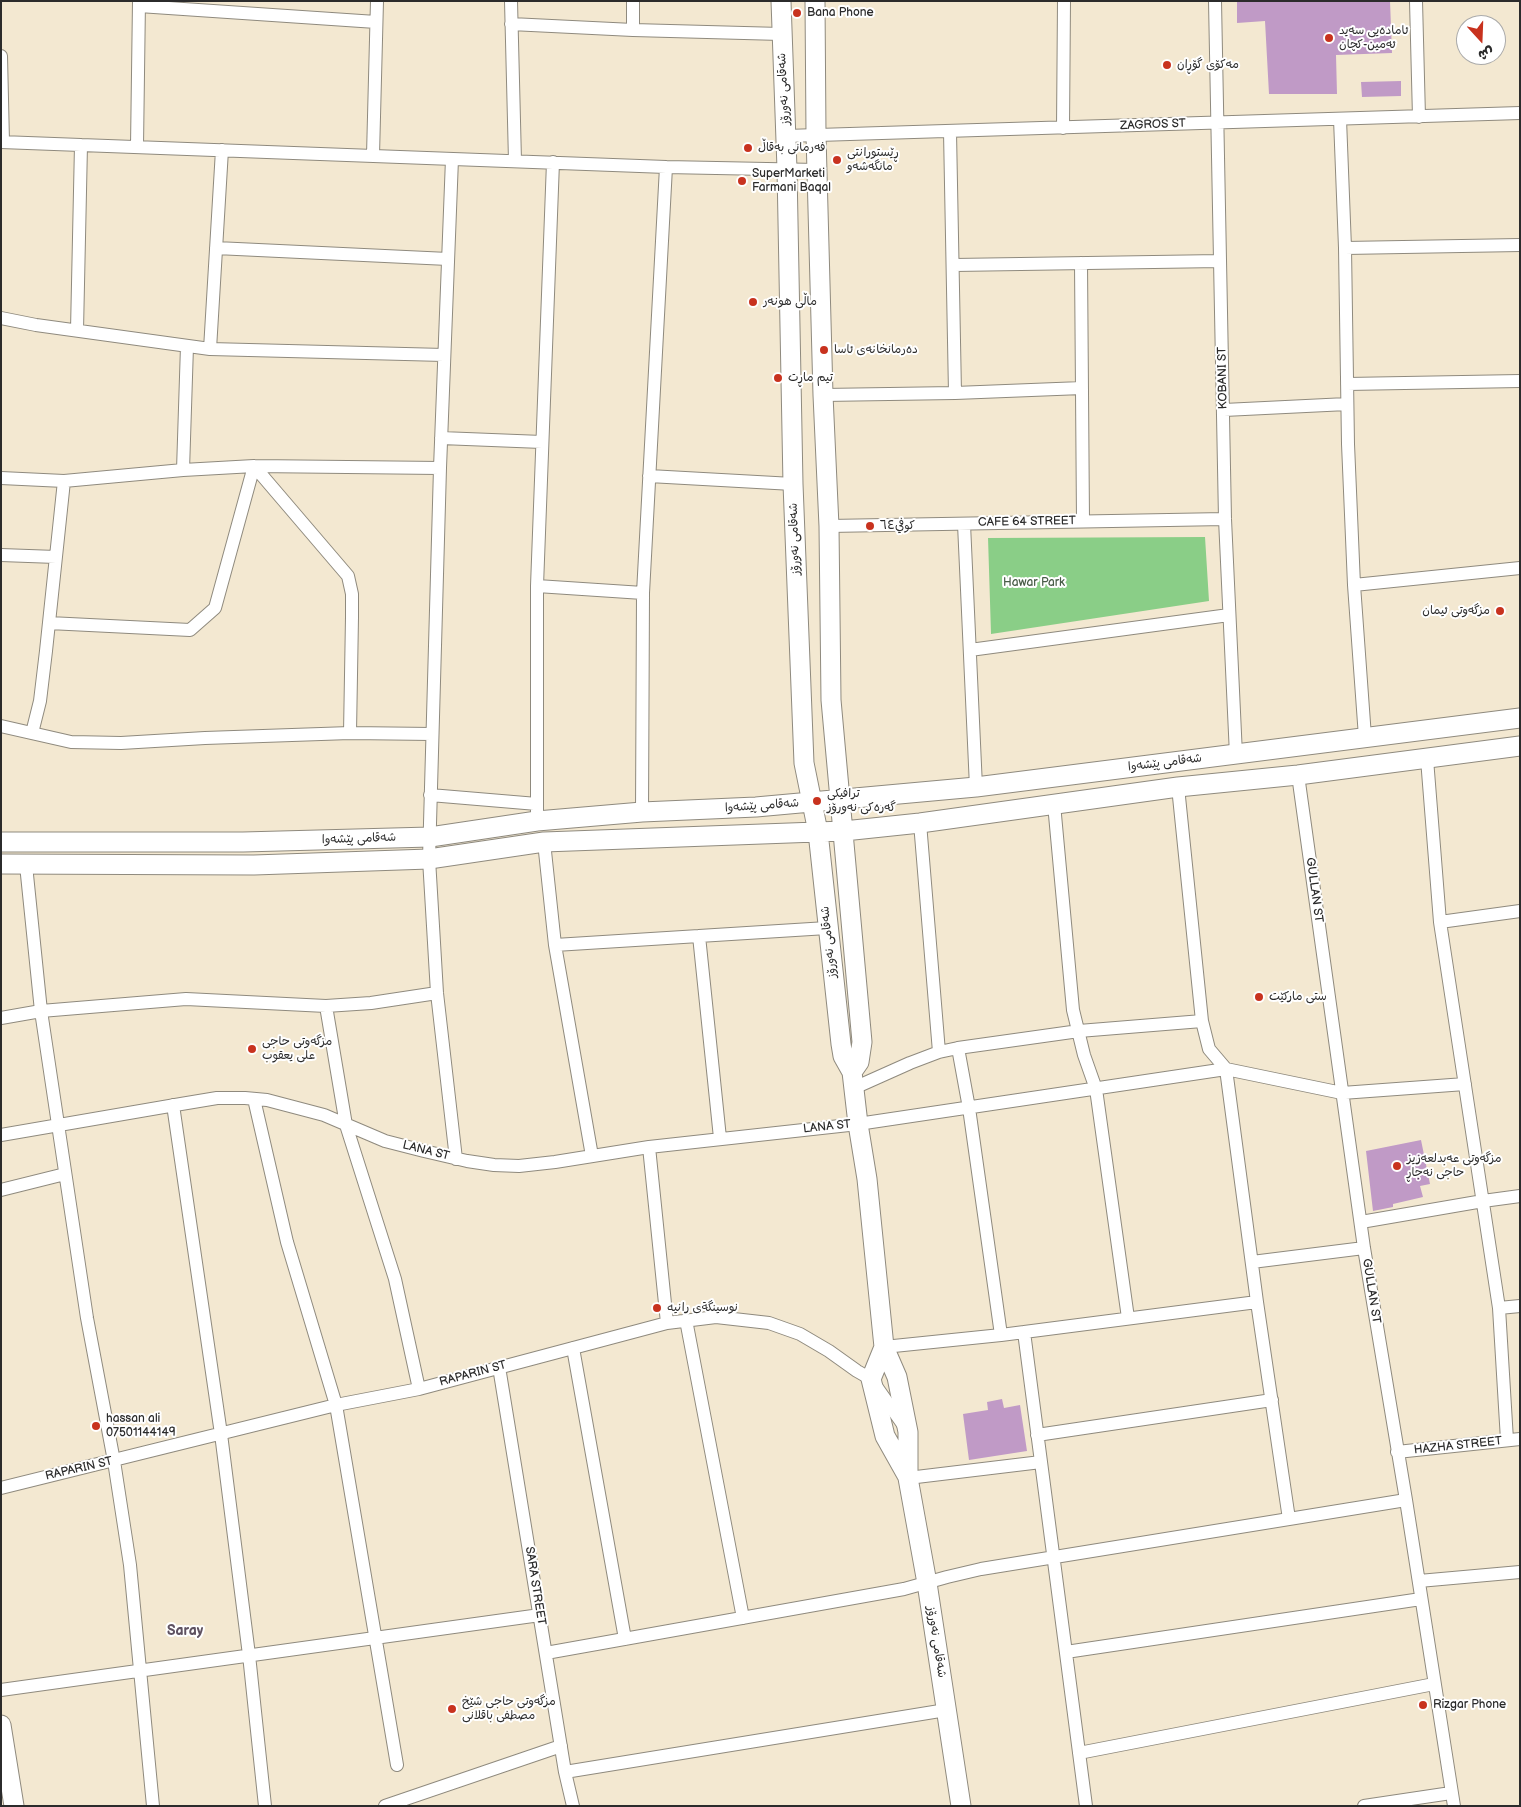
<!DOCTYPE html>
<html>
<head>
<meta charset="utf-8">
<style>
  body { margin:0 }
  #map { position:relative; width:1521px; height:1807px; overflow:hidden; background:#f3e8d1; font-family:"Balsamiq Sans","Playpen Sans Arabic",sans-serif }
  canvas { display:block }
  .frame { position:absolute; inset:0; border:2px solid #2b2b2b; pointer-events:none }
  .north { position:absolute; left:1456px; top:15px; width:50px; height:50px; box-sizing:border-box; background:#fff; border:1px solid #aaa; border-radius:50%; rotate:160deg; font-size:14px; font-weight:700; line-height:20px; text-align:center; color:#2b2b2b }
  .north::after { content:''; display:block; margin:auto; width:18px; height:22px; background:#c8321e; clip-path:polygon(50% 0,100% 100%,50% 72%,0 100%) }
</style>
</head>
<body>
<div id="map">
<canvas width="1521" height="1807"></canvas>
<div class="frame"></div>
<div class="north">ش</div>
</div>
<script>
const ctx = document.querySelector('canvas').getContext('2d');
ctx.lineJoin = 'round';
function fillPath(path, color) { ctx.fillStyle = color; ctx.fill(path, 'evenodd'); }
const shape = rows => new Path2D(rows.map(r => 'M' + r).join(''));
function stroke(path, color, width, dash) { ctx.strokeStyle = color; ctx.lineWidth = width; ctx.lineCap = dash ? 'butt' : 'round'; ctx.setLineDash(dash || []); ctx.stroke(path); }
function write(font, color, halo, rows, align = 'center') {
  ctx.font = font + ' "Balsamiq Sans","Playpen Sans Arabic",sans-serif'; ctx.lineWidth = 4; ctx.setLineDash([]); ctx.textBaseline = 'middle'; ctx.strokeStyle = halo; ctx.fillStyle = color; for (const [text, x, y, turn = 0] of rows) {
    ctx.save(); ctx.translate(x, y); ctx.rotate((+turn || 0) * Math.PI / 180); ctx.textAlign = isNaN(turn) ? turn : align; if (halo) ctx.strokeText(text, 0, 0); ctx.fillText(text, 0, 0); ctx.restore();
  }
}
fillPath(shape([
  [1205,537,1209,601,991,634,988,538]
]), '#8ace87');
fillPath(shape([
  [1237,1,1390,1,1392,53,1336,55,1337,94,1269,94,1265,21,1237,23],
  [1401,81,1401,96,1362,97,1361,82],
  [1421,1140,1430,1184,1420,1186,1423,1197,1393,1204,1393,1207,1373,1211,1366,1151],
  [1002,1399,1004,1408,1020,1405,1027,1451,969,1460,963,1414,988,1410,987,1402]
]), '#c09ac6');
const street = shape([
  [511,1,515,161],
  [633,1,633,30],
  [1215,1,1225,519,1236,755],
  [1416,1,1419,117],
  [139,6,376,22],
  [511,24,633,30,781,34],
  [1,56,3,142],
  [1340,119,1345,248,1348,444,1354,585,1365,737],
  [1063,128,1064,1],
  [950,132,955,393],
  [786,136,1520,113],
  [1,142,666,167,817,170],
  [137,146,139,1],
  [373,155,377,1],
  [452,159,440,468,429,859,437,993,456,1159],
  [216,248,448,259],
  [1345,248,1520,245],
  [1081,263,1083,521],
  [954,265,1220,261],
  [1,318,36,325,210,349,444,355],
  [77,330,81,145],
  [210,349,222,150],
  [1347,384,1520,381],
  [823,395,955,393,1082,388],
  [1224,410,1347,404],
  [441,438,542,442],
  [254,466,348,576,352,594,352,617,350,733],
  [183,470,187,346],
  [649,476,793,484],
  [1,478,64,481,183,470,254,466,440,468],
  [964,524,976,787],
  [829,526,1225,519],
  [1,555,56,557],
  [1354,585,1520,568],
  [537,586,643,593],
  [49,623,190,630,215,608,254,466],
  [970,650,1229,615],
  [1,726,71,742,121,743,205,738,350,733,432,734],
  [32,733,40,701,46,651,64,481],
  [1427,759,1440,922,1499,1308,1507,1440],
  [1298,775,1364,1248,1406,1500,1454,1806],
  [1178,787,1202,1021,1209,1049,1226,1069,1257,1302,1289,1519],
  [430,795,537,804],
  [1054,804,1073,1010,1084,1055,1096,1089,1128,1318],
  [642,812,643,593,666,167],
  [537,821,537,586,553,162],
  [920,823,939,1052],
  [544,842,555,945,592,1156],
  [26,865,41,1011,87,1318,114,1461,130,1565,153,1806],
  [1440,922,1520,911],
  [699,936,720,1138],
  [555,945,827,928],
  [326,1006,346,1125,395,1279,419,1389],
  [1,1018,41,1011,186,999,326,1006,371,1003,437,993],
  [958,1048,969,1108,1001,1335],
  [854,1088,910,1063,939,1052,958,1048,1079,1031,1202,1021],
  [254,1099,287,1242,336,1405,397,1765],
  [173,1105,221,1434,249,1655,265,1806],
  [1,1135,181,1104,217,1098,245,1098,267,1100,324,1115,385,1141,424,1151,467,1161,494,1165,519,1166,555,1162,649,1147,858,1124,1226,1069,1342,1093,1465,1084],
  [649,1147,667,1323],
  [1,1190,65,1174],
  [1361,1222,1483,1201,1520,1196],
  [1252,1262,1364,1248],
  [1499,1308,1520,1306],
  [686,1320,743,1618],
  [1024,1332,1086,1806],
  [884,1347,1001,1335,1257,1302],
  [573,1348,625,1639],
  [499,1367,565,1772,573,1806],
  [1037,1435,1272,1400],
  [1397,1452,1520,1439],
  [908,1478,1041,1462],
  [1,1488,336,1405,419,1389,667,1323,716,1317,769,1323,800,1334,829,1351,857,1371,871,1379,904,1426],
  [1419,1581,1520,1572],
  [1066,1652,1421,1599],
  [546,1653,904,1589,947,1577,981,1569,1406,1500],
  [1,1690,540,1615],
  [1079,1753,1434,1684],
  [565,1772,946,1710],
  [385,1806,561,1746],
  [1364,1806,1451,1793]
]);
const secondary = shape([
  [781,1,787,169,793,484,804,763,818,832,841,1044,843,1056,852,1072,858,1124,867,1179,884,1347,897,1377,908,1432,908,1478,927,1583,961,1806],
  [815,1,816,135,823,395,829,526,831,700,862,1042,859,1062,852,1072],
  [1,842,243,842,430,837,537,821,642,812,756,807,976,787,1520,718],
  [1,864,254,865,429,859,544,842,844,831,920,823,1178,787,1298,775,1520,746],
  [884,1347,871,1379,885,1436,908,1477],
  [1,1725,14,1806]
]);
stroke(street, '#8f8a7e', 14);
stroke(secondary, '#8f8a7e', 21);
stroke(street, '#fff', 12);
stroke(secondary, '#fff', 19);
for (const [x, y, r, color] of [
  [797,13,5,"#c8321e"],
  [1329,38,5,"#c8321e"],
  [1167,65,5,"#c8321e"],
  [748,148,5,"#c8321e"],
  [837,160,5,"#c8321e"],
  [742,181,5,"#c8321e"],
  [753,302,5,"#c8321e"],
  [824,350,5,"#c8321e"],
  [778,378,5,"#c8321e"],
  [870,526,5,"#c8321e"],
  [1500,611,5,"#c8321e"],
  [817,801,5,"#c8321e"],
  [1259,997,5,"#c8321e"],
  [252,1049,5,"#c8321e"],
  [1397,1166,5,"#c8321e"],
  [657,1308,5,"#c8321e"],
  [96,1426,5,"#c8321e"],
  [1423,1705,5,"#c8321e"],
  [452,1709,5,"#c8321e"]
]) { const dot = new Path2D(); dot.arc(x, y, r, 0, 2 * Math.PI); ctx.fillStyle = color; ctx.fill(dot); stroke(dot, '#fff', 2); }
write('12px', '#2b2b2b', '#fff', [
  ["Bana Phone",807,13],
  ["ئامادەیی سەید",1339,31],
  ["ئەمین-کچان",1339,45],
  ["مەکۆی گۆڕان",1177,65],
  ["فەرمانی بەقاڵ",758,148],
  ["ڕێستورانتی",847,153],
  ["مانگەشەو",847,167],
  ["SuperMarketi",752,174],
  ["Farmani Baqal",752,188],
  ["ماڵی هونەر",763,302],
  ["دەرمانخانەی ئاسا",834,350],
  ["تیم ماڕت",788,378],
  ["كوفي٦٤",880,526],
  ["مزگەوتی ئیمان",1490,611,"right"],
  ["ترافیکی",827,794],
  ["گەرەکی نەورۆز",827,808],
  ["ستی مارکێت",1269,997],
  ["مزگەوتی حاجی",262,1042],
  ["علی یعقوب",262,1056],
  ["مزگەوتی عەبدلعەزیز",1407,1159],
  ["حاجی نەجاڕ",1407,1173],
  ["نوسينگةى رانيه",667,1308],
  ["hassan ali",106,1419],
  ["07501144149",106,1433],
  ["مزگەوتی حاجی شێخ",462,1702],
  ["مصطفی باقلانی",462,1716],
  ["Rizgar Phone",1433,1705]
], 'left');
write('12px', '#2b2b2b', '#fff', [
  ["شەقامی نەورۆز",784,89,-93],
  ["ZAGROS ST",1153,125,-2],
  ["KOBANI ST",1223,378,-91],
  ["CAFE 64 STREET",1027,522,-1],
  ["شەقامی نەورۆز",795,539,-92],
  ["شەقامی پێشەوا",1165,763,-7],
  ["شەقامی پێشەوا",762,806,-4],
  ["شەقامی پێشەوا",359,839,-2],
  ["GULLAN ST",1314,890,82],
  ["شەقامی نەورۆز",829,942,-96],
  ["LANA ST",827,1127,-6],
  ["LANA ST",426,1151,14],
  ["GULLAN ST",1371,1291,81],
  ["RAPARIN ST",473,1374,-15],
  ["HAZHA STREET",1458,1446,-6],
  ["RAPARIN ST",79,1469,-13],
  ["SARA STREET",535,1586,81],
  ["شەقامی نەورۆز",936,1642,81]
]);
write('12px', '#485c47', '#fff', [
  ["Hawar Park",1034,583]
]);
write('bold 14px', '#5f5261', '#fff', [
  ["Saray",185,1631]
]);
</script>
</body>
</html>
